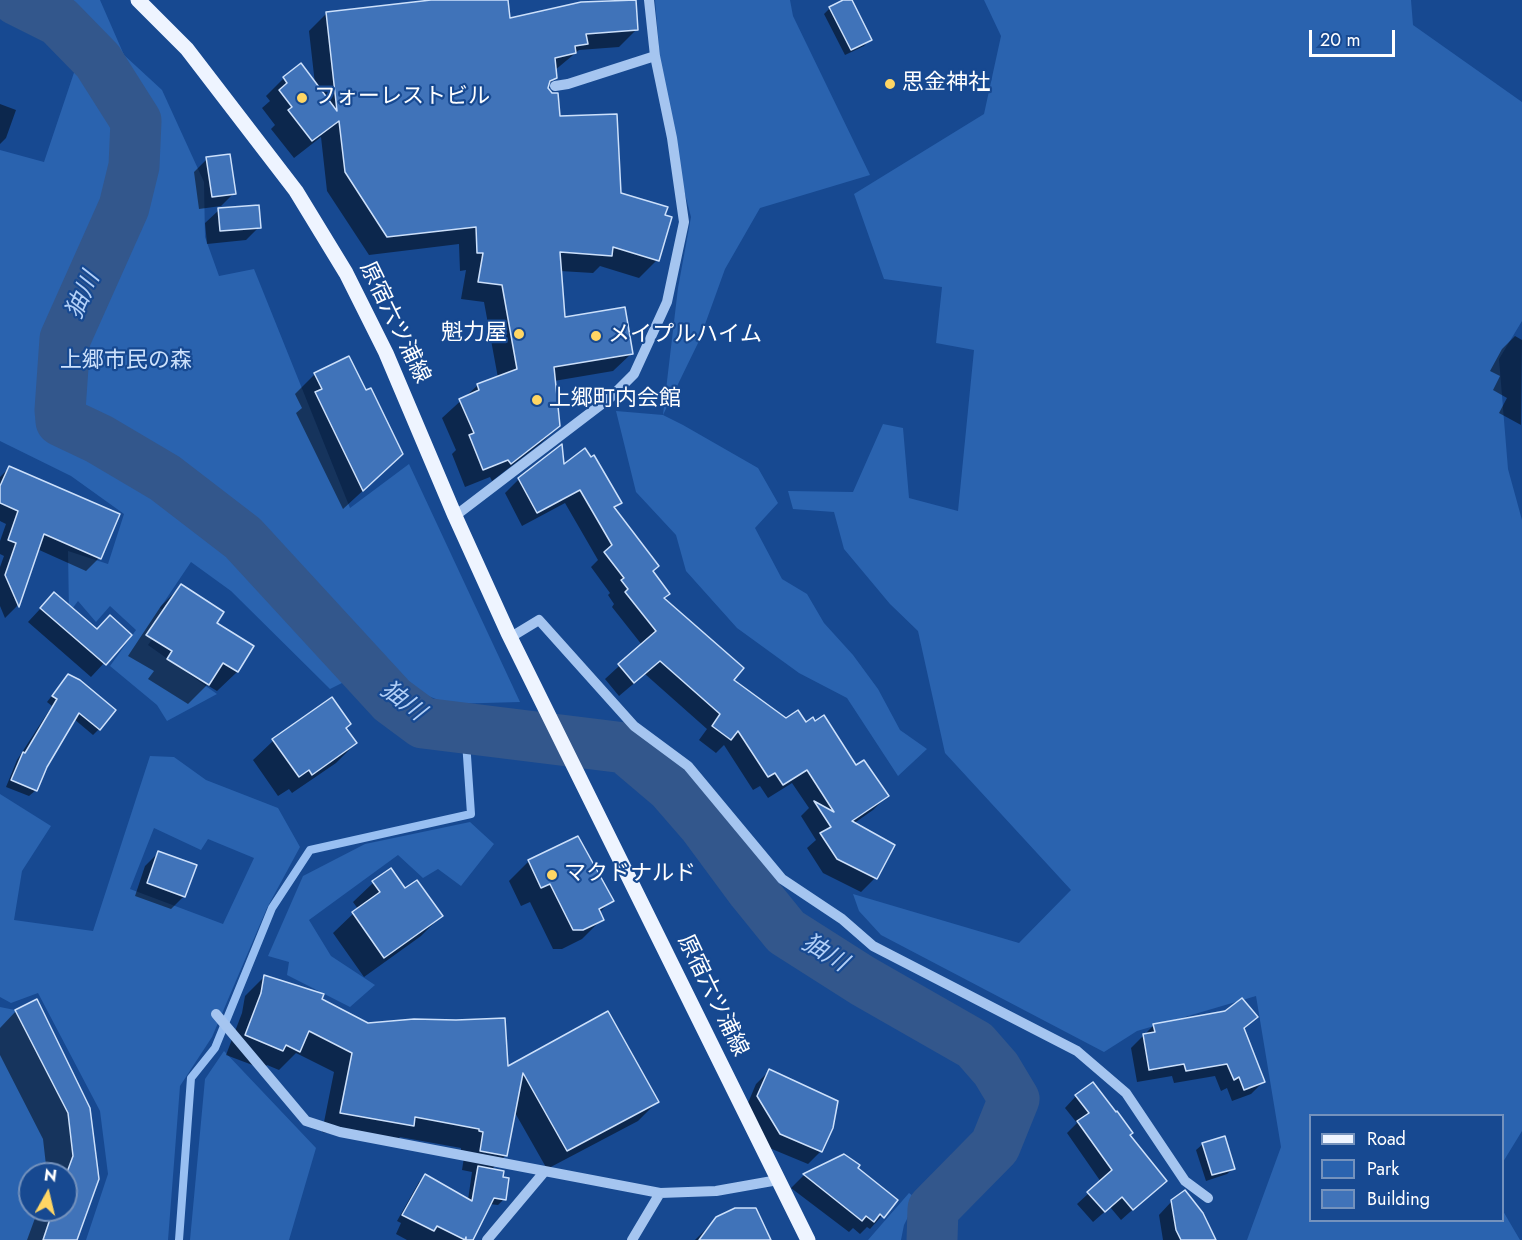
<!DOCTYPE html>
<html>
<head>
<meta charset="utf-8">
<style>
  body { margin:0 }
  #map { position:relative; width:1522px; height:1240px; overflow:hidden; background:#174991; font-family:Jost,sans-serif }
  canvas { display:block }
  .legend { position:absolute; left:1309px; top:1114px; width:195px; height:108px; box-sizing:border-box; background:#174991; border:2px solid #7492bd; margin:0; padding:8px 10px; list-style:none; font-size:18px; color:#fff }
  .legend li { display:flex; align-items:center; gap:12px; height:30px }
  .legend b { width:30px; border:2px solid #7492bd }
  .north { position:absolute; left:18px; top:1162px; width:60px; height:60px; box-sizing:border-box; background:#174991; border:2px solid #7492bd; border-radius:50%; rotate:8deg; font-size:16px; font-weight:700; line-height:24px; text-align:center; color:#fff }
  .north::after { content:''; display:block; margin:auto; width:21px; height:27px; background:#ffd664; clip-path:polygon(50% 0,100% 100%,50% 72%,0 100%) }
  .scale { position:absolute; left:1309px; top:30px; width:86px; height:27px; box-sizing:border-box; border:3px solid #fff; border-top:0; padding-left:8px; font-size:18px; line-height:21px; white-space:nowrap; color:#fff; -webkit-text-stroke:4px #174991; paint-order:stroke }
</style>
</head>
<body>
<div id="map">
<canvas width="1522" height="1240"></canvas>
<ul class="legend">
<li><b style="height:8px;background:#eef4ff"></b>Road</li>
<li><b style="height:16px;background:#2a63af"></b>Park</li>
<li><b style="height:16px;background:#4073b9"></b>Building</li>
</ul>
<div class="north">N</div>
<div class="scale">20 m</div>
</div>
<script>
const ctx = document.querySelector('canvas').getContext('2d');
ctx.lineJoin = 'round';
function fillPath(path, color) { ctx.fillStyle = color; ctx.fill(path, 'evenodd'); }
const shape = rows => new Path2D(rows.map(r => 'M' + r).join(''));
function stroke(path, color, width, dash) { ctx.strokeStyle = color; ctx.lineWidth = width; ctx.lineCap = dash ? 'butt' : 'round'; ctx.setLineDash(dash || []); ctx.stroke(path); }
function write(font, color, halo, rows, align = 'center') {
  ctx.font = font + ' Jost,"Noto Sans JP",sans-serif'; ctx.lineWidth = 4.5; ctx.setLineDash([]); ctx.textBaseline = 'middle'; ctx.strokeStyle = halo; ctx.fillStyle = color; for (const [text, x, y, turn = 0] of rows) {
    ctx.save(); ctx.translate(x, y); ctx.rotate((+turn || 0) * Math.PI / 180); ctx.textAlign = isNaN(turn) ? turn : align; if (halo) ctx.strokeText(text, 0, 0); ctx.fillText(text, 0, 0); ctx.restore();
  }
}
fillPath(shape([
  [43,0,100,0,124,55,162,90,204,182,205,237,219,276,254,269,350,508,409,464,520,702,448,704,399,684,380,664,330,689,231,591,191,562,160,608,170,614,148,645,217,694,167,721,157,705,110,666,136,630,110,606,96,622,78,601,69,613,68,551,108,564,124,514,71,476,0,441,0,150,44,162,89,28],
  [655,0,790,0,793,16,870,175,760,208,725,269,699,341,663,415,683,425,758,468,778,503,755,528,782,579,807,594,824,623,853,655,878,689,900,730,927,749,898,776,847,698,799,673,737,628,686,571,676,535,636,492,616,411,663,415,678,288,691,217,665,117],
  [984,0,1411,0,1413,25,1522,102,1522,321,1499,359,1508,469,1522,520,1522,1131,1503,1162,1502,1116,1310,1116,1310,1220,1502,1220,1503,1211,1520,1240,1247,1240,1281,1147,1256,996,1137,1031,1104,1052,881,935,859,911,853,894,1019,943,1071,890,945,753,918,631,890,604,844,549,834,512,793,509,788,491,853,492,883,424,903,428,909,498,958,511,974,350,936,343,942,287,884,279,854,194,984,114,1001,36],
  [150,756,174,757,206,780,278,808,300,847,267,908,212,1037,180,1086,168,1240,86,1240,108,1174,100,1111,38,993,11,1003,0,997,0,794,51,826,22,871,14,920,93,931],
  [154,828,201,850,208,839,254,858,223,924,130,889],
  [470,822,494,844,461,886,438,869,423,878,398,855,309,920,331,956,375,985,350,1007,287,975,289,962,268,956,303,876,365,844],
  [0,1007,15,1010,68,1113,75,1175,67,1172,66,1175,30,1174,30,1210,53,1210,43,1240,0,1240],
  [224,1051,316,1148,289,1240,190,1240,205,1079],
  [909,1193,917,1199,904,1225,901,1240,868,1240]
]), '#2a63af');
fillPath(shape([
  [444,0,507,0,509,19,582,3,635,0,637,29,619,47,579,50,554,71,555,78,547,86,558,118,620,194,657,260,639,278,600,266,593,273,560,271,564,319,631,354,613,371,554,381,559,426,540,444,492,481,490,477,465,487,452,454,456,450,442,418,478,385,498,378,484,302,461,299,466,270,460,271,459,244,369,255,327,191,321,137,294,158,271,129,275,125,262,108,270,101,266,96,284,78,315,84,309,31,327,13],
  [847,0,850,0,870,39,864,46,845,55,824,14,830,8],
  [0,104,16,110,6,138,0,144],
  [207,159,234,193,221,206,199,209,194,172],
  [219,210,259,227,246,240,207,244,205,223],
  [1515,336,1522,340,1521,425,1499,413,1507,398,1493,390,1500,376,1490,371,1502,349],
  [315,374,381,474,343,509,296,413,302,408,295,394],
  [562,467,620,503,614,509,652,572,663,599,732,680,785,719,805,724,887,796,873,810,853,824,875,878,861,892,823,873,807,848,816,840,801,816,809,808,792,783,768,798,760,786,753,790,724,745,716,753,699,740,707,729,645,674,619,696,605,679,642,645,612,607,614,604,608,595,610,593,591,567,598,560,565,503,522,526,505,493,519,479],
  [9,468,99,558,86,571,37,549,17,606,5,618,0,606,0,567,4,556,0,554,0,541,6,524,0,521,0,477],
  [181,586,215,623,237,672,217,691,207,685,188,704,148,679,154,671,128,656,161,606],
  [54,594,97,631,130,635,91,677,28,622],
  [68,675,99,729,93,735,74,719,46,766,36,790,29,796,6,787,17,760,52,706,47,702],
  [332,700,345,728,356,743,336,763,292,793,289,789,278,796,253,760,273,741],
  [158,853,184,896,171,909,135,896,145,866],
  [529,861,612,900,599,913,602,919,582,939,562,949,553,949,530,902,521,906,509,881],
  [390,870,404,891,441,916,421,936,364,977,333,933,358,909,353,902,373,883],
  [264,977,320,1000,368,1024,506,1068,657,1102,638,1121,547,1169,514,1111,506,1155,491,1170,504,1199,498,1205,489,1204,472,1240,407,1240,396,1234,401,1223,397,1221,419,1182,425,1176,468,1200,472,1172,462,1170,465,1151,461,1150,461,1148,400,1137,393,1145,322,1132,334,1072,296,1053,279,1070,267,1065,263,1069,226,1055,242,1013,245,996],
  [16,1011,89,1108,76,1240,27,1240,38,1210,66,1210,66,1174,47,1174,43,1139,0,1055,0,1028],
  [1225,1013,1256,1017,1243,1030,1264,1081,1251,1094,1232,1101,1227,1088,1221,1091,1215,1076,1174,1083,1172,1076,1137,1082,1131,1048,1154,1025],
  [769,1071,821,1151,808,1164,767,1147,745,1110,756,1084],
  [1076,1096,1128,1135,1165,1181,1121,1220,1110,1207,1093,1222,1077,1204,1101,1182,1067,1133,1077,1123,1065,1108],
  [1203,1144,1234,1168,1227,1174,1206,1181,1196,1150],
  [843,1156,896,1200,870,1229,867,1227,860,1234,853,1228,849,1232,791,1188,803,1176],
  [1172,1201,1215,1240,1163,1240,1159,1215],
  [717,1218,769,1240,695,1240]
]), '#0007');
stroke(shape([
  [179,1240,191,1078,215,1048,272,908,310,850,471,814,465,727]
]), '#98bff2', 8);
stroke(shape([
  [17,0,59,21,98,61,136,121,134,166,124,207,65,339,60,410,61,421,99,439,165,478,243,538,392,700,423,723,625,748,671,787,704,825,752,890,786,932,863,981,975,1045,996,1069,1014,1099,995,1146,933,1209,932,1240]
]), '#33578c', 51);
const building = shape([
  [431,0,508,0,510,18,581,2,636,0,638,30,586,34,588,44,575,46,576,53,555,58,557,78,550,81,548,88,552,93,558,93,560,116,617,114,621,193,668,207,665,215,672,217,659,261,613,247,612,256,560,252,565,317,625,307,633,354,554,367,560,426,511,464,508,460,483,470,469,435,474,433,459,399,479,390,477,384,517,369,502,285,478,282,483,253,477,253,476,227,387,237,345,172,339,121,312,141,288,110,292,107,279,90,287,83,283,77,301,63,337,111,326,12,431,0],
  [843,0,852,0,872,40,851,50,829,7,843,0],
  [230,154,236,194,212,197,206,157,230,154],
  [259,205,261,228,220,231,218,208,259,205],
  [349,356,366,390,371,388,403,454,363,491,315,392,322,389,314,373,349,356],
  [562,444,564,464,585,448,591,457,594,455,622,503,614,507,659,566,653,571,670,594,664,598,744,668,734,680,786,718,798,710,806,722,813,717,815,721,824,715,856,765,864,760,889,796,852,821,895,845,877,879,837,859,820,833,831,827,814,801,834,812,807,770,783,785,775,773,768,777,738,731,731,740,712,726,720,714,660,661,634,683,618,664,656,631,625,592,628,589,621,580,624,578,604,552,612,545,580,490,537,513,518,478,562,444],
  [9,466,120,514,101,559,44,534,19,607,5,575,16,543,8,540,18,511,0,503,0,486,9,466],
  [181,584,224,612,217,623,254,646,238,672,223,663,209,685,167,659,172,651,146,635,181,584],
  [54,592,97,629,110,615,132,635,106,665,40,608,54,592],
  [68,674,80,680,116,710,100,730,79,713,47,767,37,791,11,780,23,752,25,753,57,699,52,696,68,674],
  [332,697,351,724,346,728,357,743,312,775,309,770,299,777,272,739,332,697],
  [578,836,614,901,599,909,604,920,583,930,573,930,550,884,541,888,528,860,578,836],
  [158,851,197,865,185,897,147,883,158,851],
  [391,868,405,888,417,880,443,916,384,958,352,912,380,892,372,881,391,868],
  [264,975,324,994,322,999,368,1023,414,1019,456,1020,505,1018,508,1066,608,1011,659,1102,567,1151,523,1073,507,1156,480,1151,483,1132,479,1131,479,1129,415,1117,414,1126,340,1113,352,1053,309,1031,300,1052,286,1045,283,1051,245,1035,261,993,264,975],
  [1242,998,1258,1017,1244,1028,1265,1082,1244,1090,1239,1077,1234,1080,1227,1064,1186,1071,1184,1064,1149,1070,1143,1034,1155,1032,1153,1024,1225,1011,1242,998],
  [37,999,90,1108,99,1179,77,1240,43,1240,53,1210,66,1210,66,1175,73,1156,68,1113,15,1010,37,999],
  [769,1069,838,1101,833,1128,822,1152,780,1134,757,1096,769,1069],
  [1093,1082,1116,1112,1117,1111,1133,1133,1130,1135,1167,1181,1133,1210,1122,1197,1105,1212,1087,1192,1112,1170,1077,1121,1089,1113,1075,1095,1093,1082],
  [1225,1136,1235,1169,1212,1175,1202,1143,1225,1136],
  [844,1154,860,1165,858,1168,898,1200,884,1218,880,1214,874,1222,866,1216,862,1221,803,1174,844,1154],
  [478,1166,504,1171,503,1177,509,1178,506,1200,494,1198,473,1240,466,1240,466,1237,465,1240,437,1226,434,1231,402,1215,425,1174,472,1201,478,1166],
  [1185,1190,1203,1213,1216,1240,1181,1240,1176,1230,1171,1200,1185,1190],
  [735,1208,756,1208,771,1240,699,1240,716,1217,735,1208]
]);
fillPath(building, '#4073b9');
stroke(building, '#cce0fb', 1.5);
stroke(shape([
  [555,86,568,84,655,56],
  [455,516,611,397,634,374,667,302,684,222,672,138,655,56,649,0],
  [511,637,539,620,634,726,688,766,782,879,842,919,873,946,1077,1051,1126,1093,1185,1181,1208,1198],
  [216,1014,306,1121,340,1132,660,1193],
  [487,1240,545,1171],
  [632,1240,660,1193,716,1191,778,1180]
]), '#a5c5f0', 10);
stroke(shape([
  [138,0,187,49,296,191,346,273,386,353,455,516,508,633,808,1240]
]), '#eef4ff', 15);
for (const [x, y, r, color] of [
  [890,84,6,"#ffd664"],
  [302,98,6,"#ffd664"],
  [519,334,6,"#ffd664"],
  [596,336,6,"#ffd664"],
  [537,400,6,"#ffd664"],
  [552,875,6,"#ffd664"]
]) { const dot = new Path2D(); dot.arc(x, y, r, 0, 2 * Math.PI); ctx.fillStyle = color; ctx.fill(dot); stroke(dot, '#174991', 2); }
write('22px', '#fff', '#174991', [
  ["思金神社",902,84],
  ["フォーレストビル",314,98],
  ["魁力屋",507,334,"right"],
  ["メイプルハイム",608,336],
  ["上郷町内会館",549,400],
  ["マクドナルド",564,875]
], 'left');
write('22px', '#fff', '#174991', [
  ["原宿六ツ浦線",394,323,64],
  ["原宿六ツ浦線",712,996,64]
]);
write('22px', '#cce0fb', '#174991', [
  ["上郷市民の森",126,362]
]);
write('italic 24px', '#b1cff7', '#174991', [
  ["㹨川",84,296,-66],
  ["㹨川",402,702,37],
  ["㹨川",824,954,31]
]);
</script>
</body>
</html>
